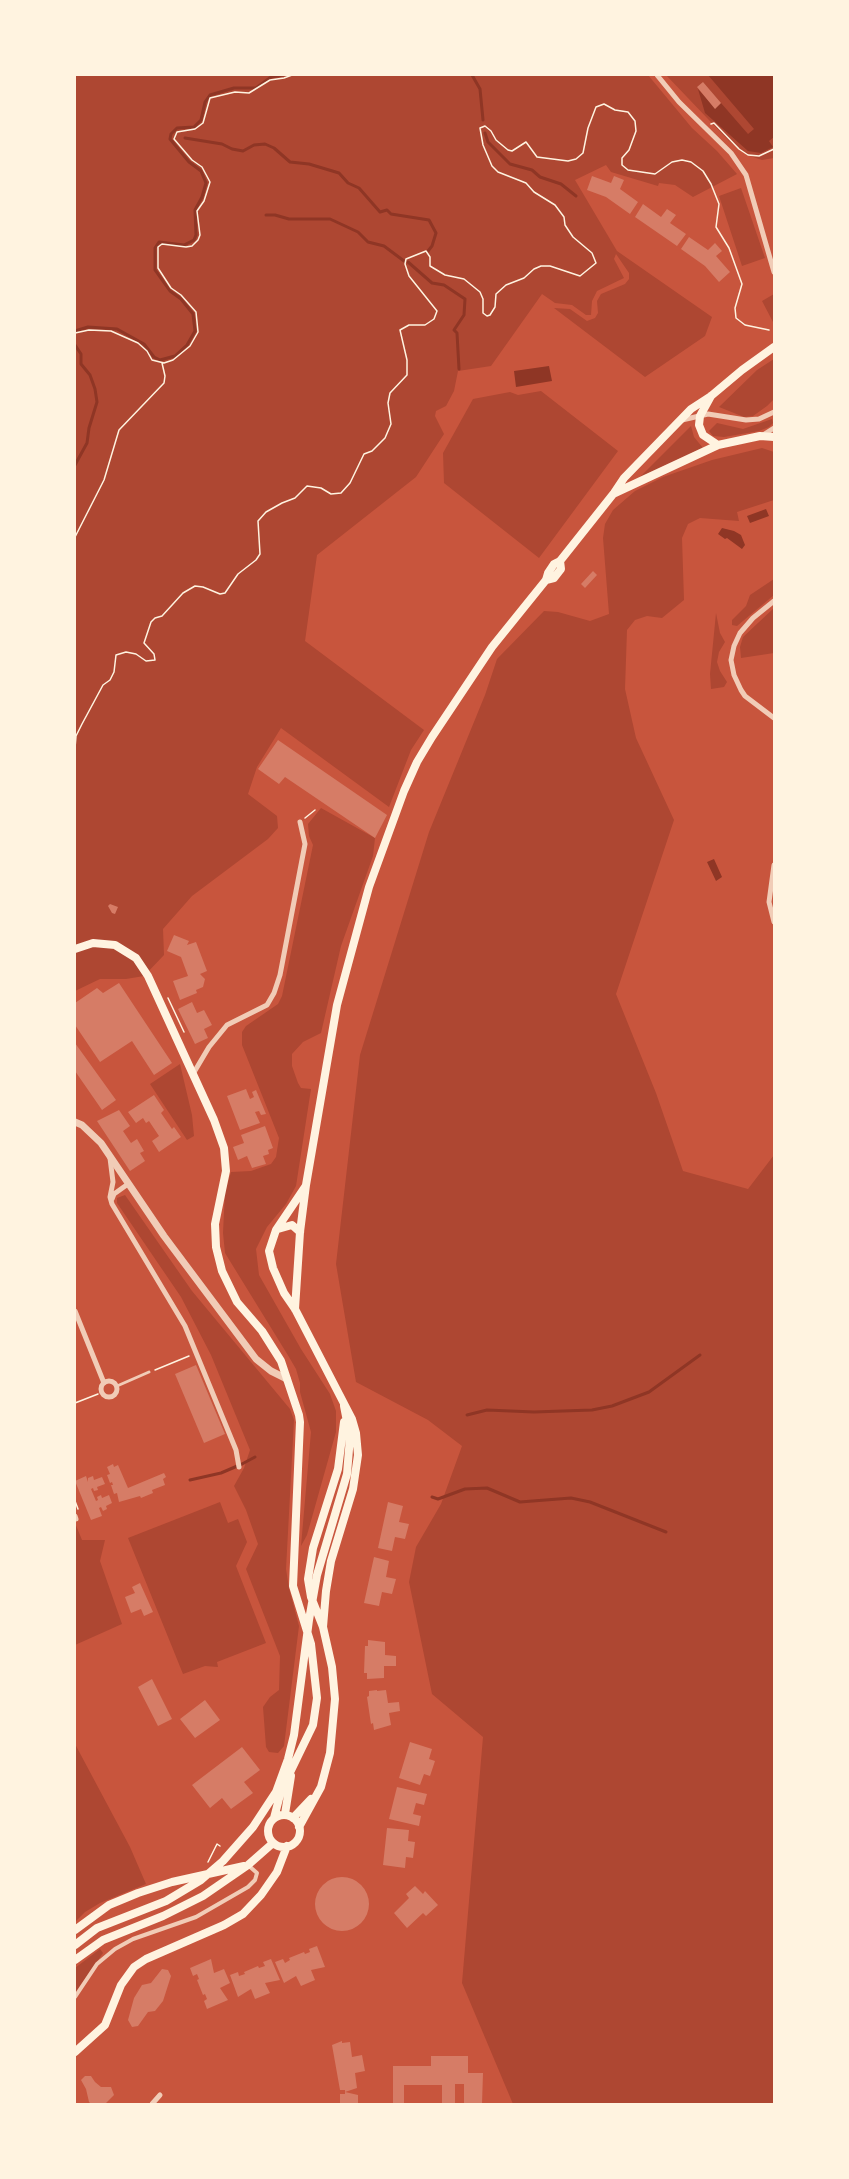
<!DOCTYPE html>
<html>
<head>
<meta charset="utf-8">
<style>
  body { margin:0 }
  #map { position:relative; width:849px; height:2179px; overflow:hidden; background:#c8553d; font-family:"Noto Serif",serif }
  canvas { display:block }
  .frame { position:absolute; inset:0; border:76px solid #fff3e0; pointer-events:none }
</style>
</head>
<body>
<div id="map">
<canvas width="849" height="2179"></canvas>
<div class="frame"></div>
</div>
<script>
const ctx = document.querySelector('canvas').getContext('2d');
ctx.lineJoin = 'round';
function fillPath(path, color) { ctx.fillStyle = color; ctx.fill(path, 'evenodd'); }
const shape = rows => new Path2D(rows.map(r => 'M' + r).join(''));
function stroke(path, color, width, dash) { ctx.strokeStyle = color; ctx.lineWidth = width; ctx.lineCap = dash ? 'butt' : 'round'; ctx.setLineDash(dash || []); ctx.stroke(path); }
fillPath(shape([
  [75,75,648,75,692,128,717,151,737,174,693,197,675,185,659,183,658,186,611,172,606,165,575,180,617,251,712,317,705,336,645,377,554,308,570,309,587,321,595,318,598,313,597,301,601,294,625,284,629,279,629,273,616,254,614,259,624,278,597,291,592,301,591,315,586,315,572,305,555,303,542,294,491,366,458,371,454,391,446,406,436,411,435,416,444,434,416,477,317,555,305,641,424,730,411,750,389,807,281,728,257,767,248,794,277,816,278,828,268,839,192,896,163,929,164,955,144,976,126,979,100,979,75,991],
  [666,75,774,75,774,158,762,160,747,155,729,141],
  [741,188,765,258,742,266,719,196],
  [774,294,774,321,773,322,762,301],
  [774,359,774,399,767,406,753,416,744,417,719,407,757,370],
  [541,391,618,451,539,558,444,483,443,453,473,399,510,392,518,395],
  [772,419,773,423,769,427,759,431,724,437,713,436,709,431,717,423,743,429],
  [691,426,694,437,703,448,640,477],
  [762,448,774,452,774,500,737,512,739,521,700,518,688,524,682,538,684,600,662,618,647,616,635,620,627,630,625,689,636,738,674,820,616,994,656,1093,683,1171,748,1189,774,1155,774,2104,513,2104,462,1983,483,1737,432,1694,409,1582,416,1547,441,1504,462,1446,428,1420,356,1382,336,1264,360,1055,429,832,485,695,497,659,544,611,558,612,590,621,609,614,603,538,605,524,613,510,635,491,663,477,712,460],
  [774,579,774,595,737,626,732,625,732,620,746,606,750,595],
  [774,608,774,653,741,658,740,647,743,637],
  [716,613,720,633,725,642,719,652,717,662,720,671,727,682,724,687,711,689,710,674],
  [321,808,375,838,373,856,341,946,321,1033,303,1042,292,1054,292,1066,298,1083,301,1088,311,1089,296,1186,286,1204,267,1227,256,1249,259,1275,301,1349,330,1394,336,1411,336,1432,307,1535,301,1546,311,1432,300,1392,300,1383,296,1369,289,1357,225,1253,223,1233,225,1192,231,1172,251,1171,271,1164,276,1157,279,1138,242,1045,242,1032,246,1026,278,1004,282,996,313,845,309,836,308,824],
  [180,1064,192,1115,194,1136,187,1140,150,1084],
  [125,1195,192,1291,290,1409,294,1420,286,1569,289,1588,299,1626,284,1746,278,1753,269,1752,266,1747,263,1707,270,1697,279,1690,280,1656,246,1569,258,1544,246,1510,234,1486,244,1468,250,1450,211,1355,181,1297,117,1203,117,1198],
  [220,1502,228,1523,238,1519,247,1542,236,1566,266,1643,217,1662,218,1667,205,1666,183,1674,128,1538],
  [75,1523,82,1540,105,1540,100,1561,122,1624,75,1645],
  [75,1744,130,1847,146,1884,100,1903,85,1912,75,1922],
  [100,1949,103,1953,75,1993,75,1968]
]), '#ae4732');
fillPath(shape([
  [708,75,774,75,774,137,769,141,773,147,761,153,748,151,705,113,698,89,715,108,721,103,748,134,754,129],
  [549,366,552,381,516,387,514,371],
  [766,509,769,516,750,523,747,516],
  [722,528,734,531,741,535,745,545,742,549,727,538,725,539,718,534],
  [714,859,722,877,716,881,707,862]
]), '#8f3625');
stroke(shape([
  [472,75,480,89,483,120],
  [485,133,488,142,510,164,532,170,540,177,561,184,576,196],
  [185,138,222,144,232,149,243,151,254,145,265,144,274,148,290,162,309,164,339,173,348,183,359,188,380,212,387,210,391,214,429,220,436,233,432,246,428,251],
  [266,215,275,215,289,219,330,219,358,232,368,242,384,246,404,261],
  [408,262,432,283,444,285,465,299,464,315,454,330,457,333,459,369],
  [75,331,88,327,117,329,144,344,154,357,160,360,175,356,187,345,195,331,193,314,181,299,170,291,155,270,155,248,159,242,184,245,194,240,196,235,195,210,202,197,206,183,201,171,189,162,170,139,171,134,177,128,194,127,201,120,205,102,210,95,234,88,256,88,271,77,283,75],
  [75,345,81,354,81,364,90,375,95,389,97,402,89,428,87,443,75,465],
  [467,1415,487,1410,534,1412,592,1410,612,1406,649,1392,700,1355],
  [190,1480,221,1473,242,1464,255,1457],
  [432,1497,438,1499,465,1489,487,1488,520,1502,571,1498,590,1502,666,1532]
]), '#8f3625', 3);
fillPath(shape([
  [703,82,721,103,715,109,697,87],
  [592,176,611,183,614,176,624,180,620,189,638,202,630,214,606,197,587,190],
  [643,204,661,217,667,209,676,215,670,223,686,234,677,246,635,217],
  [689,237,708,250,715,243,722,251,716,256,730,272,719,282,705,266,681,249],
  [593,571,597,575,585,588,581,584],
  [278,740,387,815,375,838,285,777,279,784,258,769],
  [110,904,118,907,115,914,112,913,108,906],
  [174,935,189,941,187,945,196,942,207,971,200,974,205,979,203,987,196,990,197,993,180,1000,173,981,188,976,181,957,167,951],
  [119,983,172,1063,154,1075,132,1041,100,1062,75,1025,75,1003,97,988,103,993],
  [192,1002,197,1013,204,1010,212,1025,204,1029,208,1038,195,1044,178,1009],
  [75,1043,116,1100,102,1110,75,1071],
  [246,1089,250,1099,254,1097,252,1092,256,1090,266,1114,261,1115,259,1111,255,1112,260,1123,240,1130,227,1096],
  [154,1095,164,1110,161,1113,172,1129,174,1127,181,1137,159,1152,152,1141,159,1136,149,1121,146,1123,143,1118,136,1123,128,1112],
  [119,1110,130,1126,123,1131,131,1143,137,1139,144,1151,140,1153,145,1161,130,1171,97,1121],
  [265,1126,273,1148,268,1150,269,1154,263,1156,266,1164,252,1168,247,1156,238,1160,233,1147,244,1143,241,1135],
  [196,1365,225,1434,204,1443,175,1374],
  [113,1464,114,1467,118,1465,128,1488,164,1473,166,1477,163,1479,165,1485,152,1490,153,1493,141,1498,140,1496,119,1502,117,1493,114,1494,111,1485,113,1485,112,1482,110,1483,107,1475,110,1474,107,1467],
  [86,1476,88,1482,88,1478,93,1476,94,1480,102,1477,105,1484,97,1487,98,1490,94,1491,93,1488,91,1489,96,1501,98,1500,97,1497,101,1495,102,1498,109,1495,112,1503,106,1506,107,1509,103,1511,101,1507,99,1508,102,1516,91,1520,75,1481],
  [388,1502,403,1506,399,1522,409,1524,405,1539,395,1537,392,1551,378,1548],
  [374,1557,389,1561,386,1577,396,1579,392,1594,382,1592,379,1606,364,1603],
  [140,1583,153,1612,144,1616,141,1609,131,1613,125,1597,135,1593,132,1587],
  [368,1640,385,1642,385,1655,396,1656,396,1666,384,1666,384,1678,367,1679,367,1673,364,1673,365,1646,368,1646],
  [152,1679,172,1719,158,1726,138,1687],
  [377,1690,377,1691,386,1690,388,1703,399,1702,400,1711,389,1713,391,1725,374,1730,373,1723,371,1724,367,1697,369,1696,369,1691],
  [205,1700,220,1720,195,1738,180,1719],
  [410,1742,432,1749,429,1759,435,1761,430,1776,424,1774,420,1785,399,1778],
  [242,1747,260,1770,244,1782,253,1793,231,1809,222,1798,210,1808,192,1785],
  [397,1787,427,1794,424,1805,416,1803,413,1814,421,1816,419,1826,389,1819],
  [387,1828,409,1830,408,1841,415,1842,413,1858,406,1857,405,1868,383,1865],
  '315 1904a27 27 0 1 1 54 0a27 27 0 1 1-54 0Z',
  [415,1886,423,1894,425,1891,438,1905,426,1916,423,1913,407,1928,394,1913,409,1898,406,1894],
  [317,1946,325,1967,311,1970,315,1980,301,1986,296,1976,284,1983,275,1962,283,1959,285,1963,290,1960,289,1958,304,1952,305,1954,310,1952,309,1949],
  [211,1959,214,1973,224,1969,230,1983,220,1988,228,2000,207,2009,204,2001,207,1999,205,1994,203,1995,197,1980,199,1979,197,1974,193,1976,190,1968],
  [271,1959,280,1980,265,1983,270,1993,255,1999,251,1989,238,1997,230,1975,238,1972,239,1976,245,1974,244,1972,258,1966,259,1968,265,1966,263,1962],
  [162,1969,168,1970,171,1976,163,2001,155,2011,148,2012,138,2026,132,2027,128,2020,134,1998,142,1985,151,1983],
  [342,2041,342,2043,350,2042,352,2057,362,2055,365,2071,355,2073,357,2088,345,2092,345,2090,340,2090,332,2045],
  [431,2056,468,2056,468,2073,483,2073,482,2104,464,2104,464,2084,455,2084,455,2104,442,2104,442,2085,404,2085,404,2104,393,2104,393,2066,431,2066],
  [85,2076,91,2076,95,2082,101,2087,111,2087,114,2095,105,2104,91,2104,89,2102,86,2089,81,2080],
  [345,2092,358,2095,358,2104,340,2104,340,2094,345,2094]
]), '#d67c66');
stroke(shape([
  [711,124,714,123,739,149,748,155,759,156,774,149],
  [75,333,89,330,111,331,138,343,147,351,152,360,164,363,173,360,190,346,198,332,196,312,181,295,171,288,158,268,158,247,162,244,186,247,192,246,198,240,200,235,197,211,204,201,210,182,202,167,192,160,174,139,177,132,195,129,203,123,210,98,235,92,249,93,270,80,284,78,292,75],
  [75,537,104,480,119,430,164,383,165,376,162,363],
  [75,748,76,736,82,724,103,685,110,680,114,672,116,655,126,652,136,654,146,661,155,660,154,654,144,643,151,622,155,618,162,616,183,593,195,586,203,587,220,594,225,593,238,574,256,560,260,554,258,521,266,512,282,503,295,498,307,486,321,488,331,494,341,493,350,483,364,454,372,451,385,438,391,424,388,403,390,393,407,375,407,360,400,330,409,325,425,325,434,319,437,311,409,276,405,264,406,259,426,251,430,257,430,266,445,275,464,279,480,292,483,299,483,313,487,316,490,315,495,307,496,294,506,285,524,278,534,269,541,266,550,266,580,276,596,263,592,253,573,237,565,225,564,217,555,205,534,192,526,183,498,172,492,166,483,145,480,128,485,126,491,131,496,140,508,150,512,151,526,142,537,157,568,161,576,159,583,153,588,128,596,107,604,104,615,110,628,112,635,121,636,131,629,150,622,158,622,165,628,170,655,174,672,162,682,160,691,162,703,171,711,184,719,204,716,227,729,248,742,284,735,308,736,318,745,325,769,330],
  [305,818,315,810],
  [168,998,184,1032],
  [155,1370,189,1356],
  [75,1403,98,1394],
  [75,1501,78,1509],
  [208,1862,217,1844,220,1846]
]), '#fff3e0', 1.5);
stroke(shape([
  [117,1386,149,1372]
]), '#f1ccb7', 3);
stroke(shape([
  [75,1997,97,1964,115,1949,133,1939,196,1917,248,1887,255,1880,257,1873,249,1866]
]), '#f1ccb7', 4);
stroke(shape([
  [657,75,679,102,731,153,746,175,774,272],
  [682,420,708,414,746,420,759,419,774,412],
  [763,435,774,428],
  [774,601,753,618,740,633,734,646,731,660,734,675,741,690,745,696,774,718],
  [774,865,769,902,774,922],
  [193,1074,209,1047,227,1025,267,1005,274,993,280,975,305,844,300,822],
  [110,1158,113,1182,110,1197,112,1204,185,1326,236,1450,239,1467],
  [112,1199,114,1194,128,1184],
  [75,1311,104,1383],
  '101 1389a8 8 0 1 1 16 0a8 8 0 1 1-16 0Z',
  [75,1516,76,1519],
  [152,2104,160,2095]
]), '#f1ccb7', 5);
stroke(shape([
  [75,1122,82,1125,101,1143,164,1236,256,1359,271,1371,287,1379]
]), '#f1ccb7', 7);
stroke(shape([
  [711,396,700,416,699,425,703,435,718,445],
  [615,493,718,445,760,436,774,437],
  [546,580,554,578,561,569,560,561],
  [75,949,93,943,115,945,136,958,148,976,214,1120,224,1148,226,1171,215,1224,216,1247,222,1271,237,1302,262,1331,281,1361,299,1415,300,1422,293,1586,311,1644,317,1698,313,1725,281,1791,274,1818],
  [305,1187,276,1230,269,1251,273,1268,284,1293,295,1309,352,1419,356,1433,358,1455,353,1489,331,1561,326,1591,323,1627],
  [278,1229,292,1225,300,1232],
  [295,1309,300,1232,306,1185,337,1005,369,887,404,791,417,762,432,737,492,647,546,580,548,573,554,564,560,561,614,493,624,478,691,409,711,396,742,370,774,347],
  [285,1814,291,1776],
  '268 1831a16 16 0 1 1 32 0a16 16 0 1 1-32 0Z',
  [293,1818,311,1799],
  [299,1827,321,1787,330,1753,335,1699,332,1667,323,1627,311,1597,308,1579,313,1548,338,1469,344,1422],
  [75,1930,109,1905,138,1893,172,1882,244,1866],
  [75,1945,97,1928,166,1901,201,1880,223,1861,253,1827,276,1792,288,1759,294,1735,309,1620,317,1575,347,1474,350,1437,344,1406],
  [75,1960,103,1940,163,1916,203,1896,248,1865,273,1843],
  [75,2052,105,2025,121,1985,134,1967,146,1959,224,1925,243,1914,261,1895,277,1872,287,1846]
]), '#fff3e0', 8);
</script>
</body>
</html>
